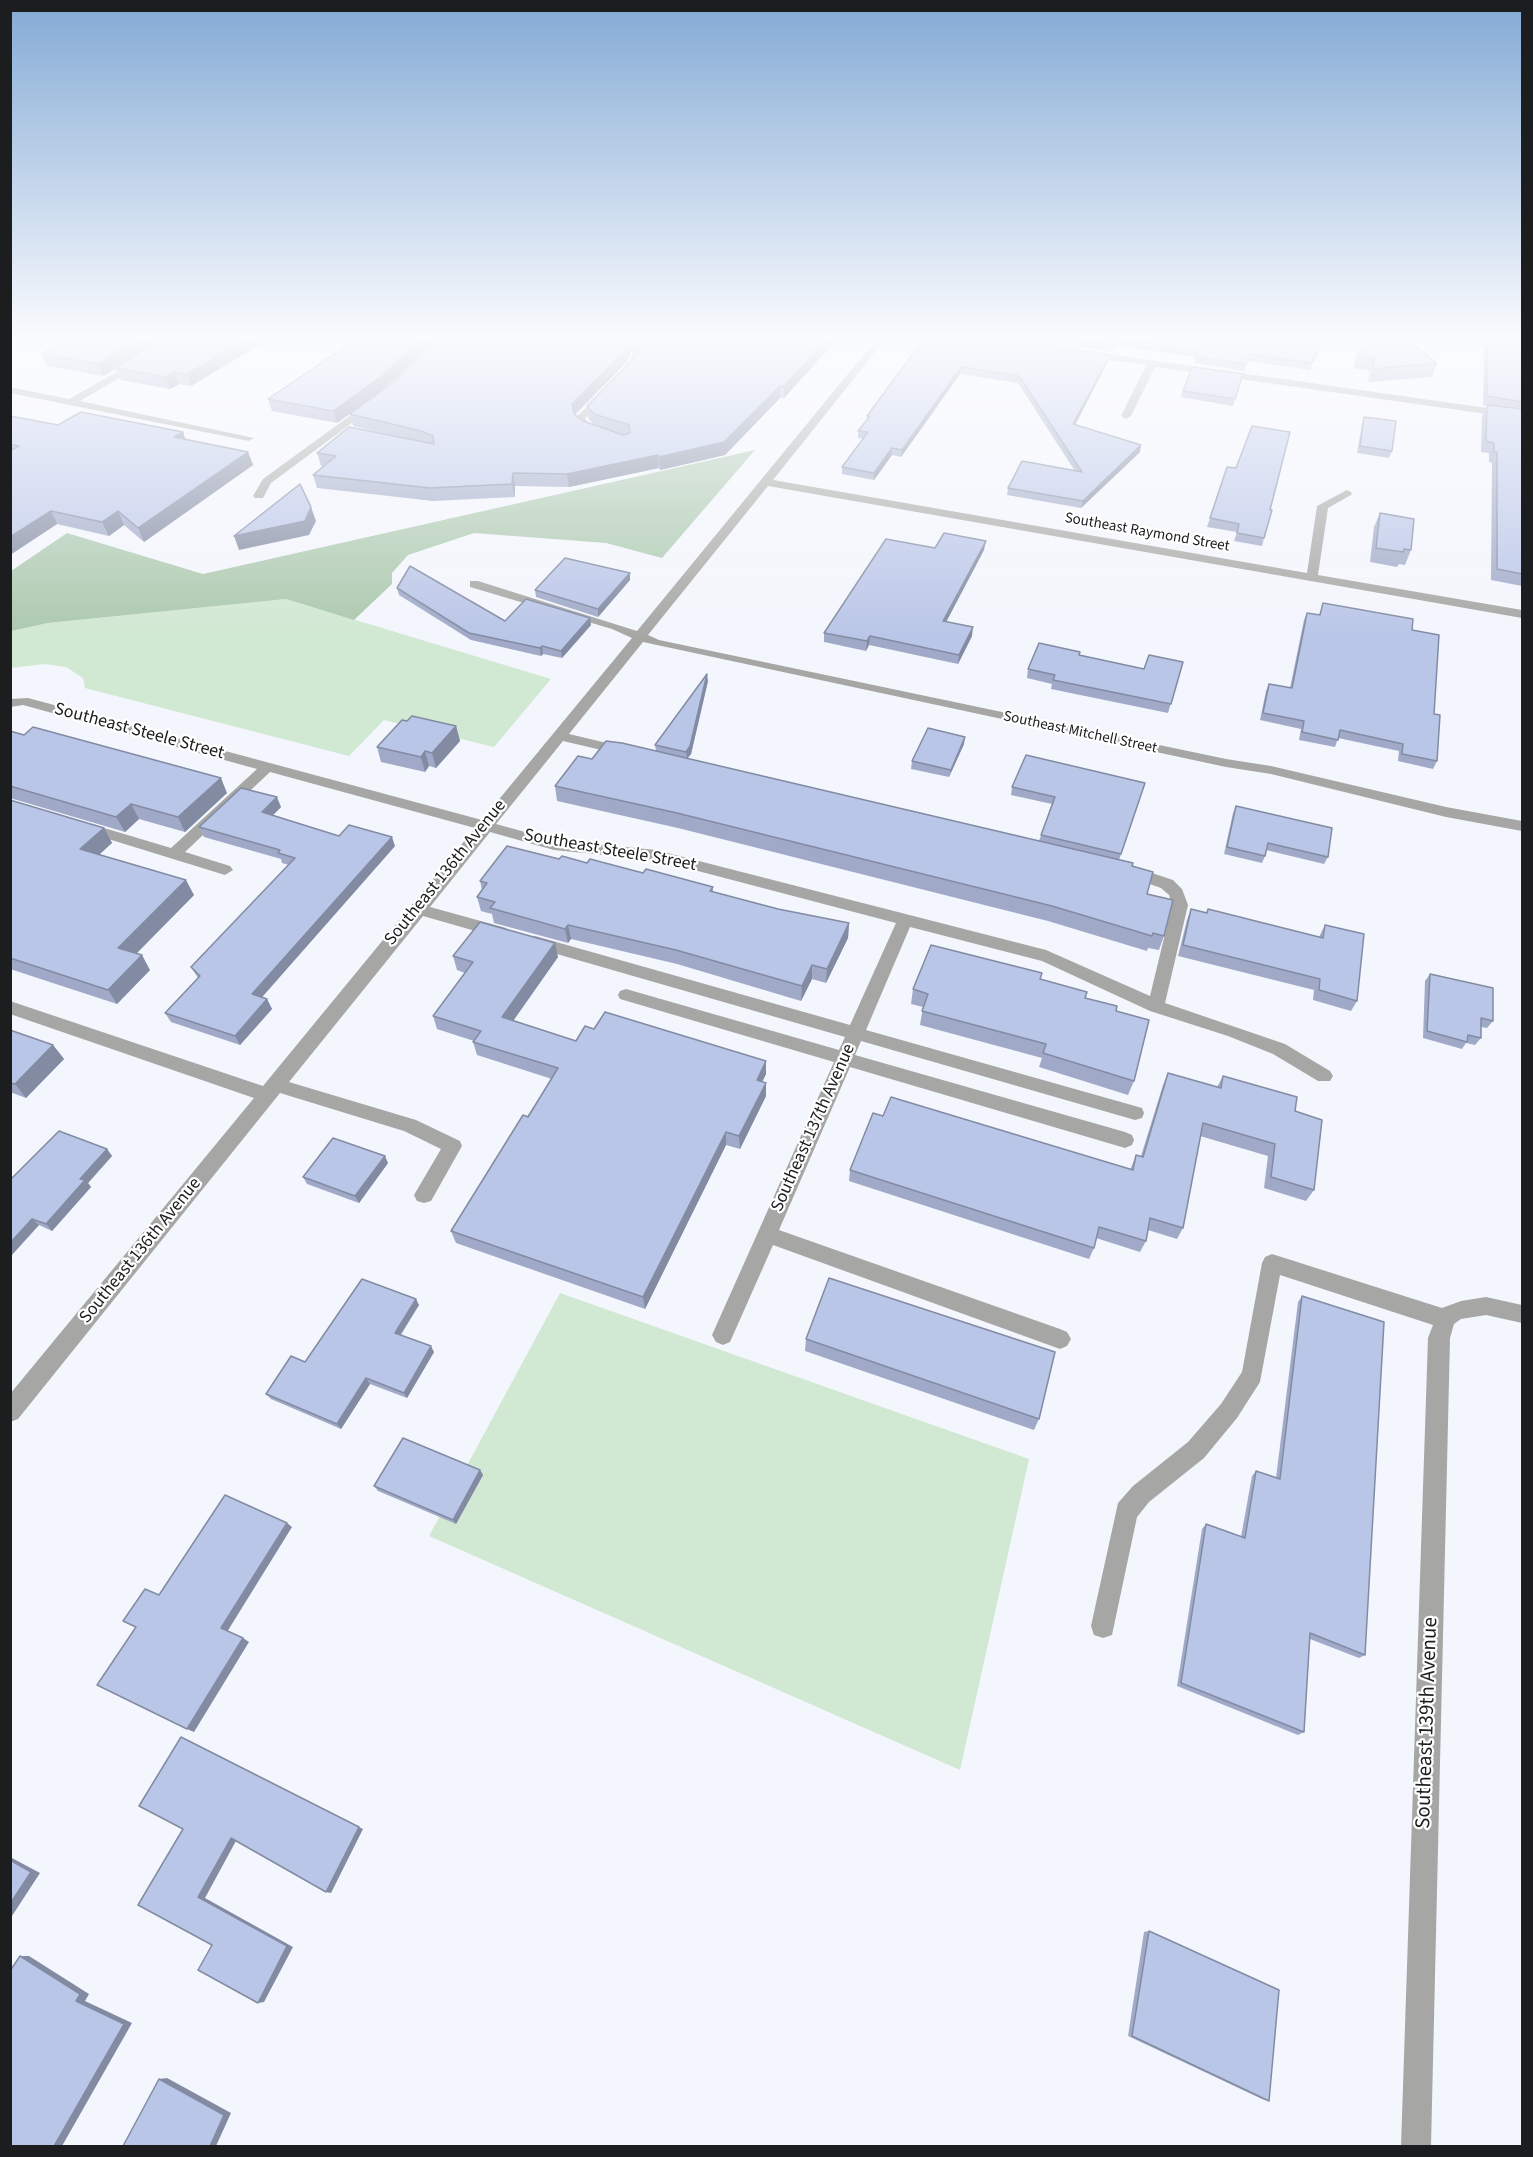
<!DOCTYPE html>
<html>
<head>
<meta charset="utf-8">
<style>
  body { margin:0 }
  #map { position:relative; width:1533px; height:2157px; overflow:hidden; background:#f4f6fd; font-family:"Source Sans 3",sans-serif }
  canvas { display:block }
  .frame { position:absolute; inset:0; border:12px solid #1c1d1f; pointer-events:none }
</style>
</head>
<body>
<div id="map">
<canvas width="1533" height="2157"></canvas>
<div class="frame"></div>
</div>
<script>
const ctx = document.querySelector('canvas').getContext('2d');
ctx.lineJoin = 'round';
function fillPath(path, color) { ctx.fillStyle = color; ctx.fill(path, 'evenodd'); }
const shape = rows => new Path2D(rows.map(r => 'M' + r).join(''));
function stroke(path, color, width, dash) { ctx.strokeStyle = color; ctx.lineWidth = width; ctx.lineCap = dash ? 'butt' : 'round'; ctx.setLineDash(dash || []); ctx.stroke(path); }
function write(font, color, halo, rows, align = 'center') {
  ctx.font = font + ' "Source Sans 3",sans-serif'; ctx.lineWidth = 4.5; ctx.setLineDash([]); ctx.textBaseline = 'middle'; ctx.strokeStyle = halo; ctx.fillStyle = color; for (const [text, x, y, turn = 0] of rows) {
    ctx.save(); ctx.translate(x, y); ctx.rotate((+turn || 0) * Math.PI / 180); ctx.textAlign = isNaN(turn) ? turn : align; if (halo) ctx.strokeText(text, 0, 0); ctx.fillText(text, 0, 0); ctx.restore();
  }
}
fillPath(shape([
  [286,599,551,679,494,747,384,720,349,756,85,688,83,678,66,667,45,664,11,668,10,631,48,623],
  [560,1293,1029,1459,960,1770,429,1536]
]), '#d1e8d2');
fillPath(shape([
  [755,450,662,558,606,543,474,533,408,555,392,573,392,584,354,620,286,599,48,623,11,631,11,571,67,533,203,574]
]), '#abc8ad');
fillPath(shape([
  [632,336,642,336,642,357,624,378,619,375,632,357,632,336],
  [879,336,888,336,773,480,1307,573,1317,506,1347,490,1352,493,1351,495,1328,508,1318,575,1522,610,1522,618,768,486,648,635,659,640,1226,759,1271,766,1446,807,1522,821,1522,831,1446,817,1271,774,1226,767,643,642,569,734,632,749,632,755,627,756,563,741,496,824,554,840,656,850,1046,950,1150,996,1172,905,1169,895,1161,888,1124,875,1121,871,1124,867,1134,867,1173,880,1182,889,1188,905,1165,1003,1285,1044,1330,1071,1333,1076,1330,1081,1318,1081,1273,1054,1228,1036,1150,1011,1042,961,910,927,866,1030,1135,1106,1142,1108,1144,1113,1142,1118,1135,1120,861,1041,855,1055,1125,1132,1132,1135,1134,1140,1132,1145,1125,1148,850,1067,779,1230,1060,1329,1067,1332,1071,1339,1067,1346,1060,1349,773,1245,730,1342,723,1345,716,1342,712,1335,834,1062,620,999,618,995,620,991,626,989,839,1050,845,1037,529,946,527,942,535,936,850,1025,896,923,656,860,554,850,490,832,430,907,506,928,508,932,506,936,500,938,423,916,289,1082,416,1120,460,1141,462,1146,431,1201,424,1203,417,1201,414,1195,441,1149,404,1131,280,1093,18,1419,10,1422,10,1394,254,1098,10,1014,10,1001,263,1086,475,828,270,772,185,852,230,866,233,870,225,875,79,830,77,827,84,822,171,848,257,769,23,705,10,707,10,699,28,698,482,820,632,638,612,629,470,587,470,581,478,581,637,631,879,336],
  [1087,351,1522,413,1522,419,1155,367,1131,416,1126,419,1121,416,1146,365,1084,356,1084,352,1087,351],
  [138,360,141,361,141,365,80,401,254,438,249,441,10,393,10,387,69,399,138,360],
  [604,391,609,394,585,418,587,422,602,431,602,435,598,436,578,426,575,418,604,391],
  [366,404,375,406,271,483,263,498,255,498,253,496,263,479,366,404],
  [1272,1254,1442,1308,1461,1301,1486,1297,1522,1305,1522,1323,1486,1315,1461,1319,1454,1324,1450,1338,1431,2146,1401,2146,1428,1338,1433,1325,1280,1275,1260,1382,1237,1418,1204,1458,1149,1502,1137,1517,1112,1635,1103,1638,1094,1635,1091,1626,1118,1503,1133,1486,1188,1442,1221,1404,1242,1372,1262,1263,1265,1257,1272,1254]
]), '#a6a7a4');
fillPath(shape([
  [75,336,274,336,191,386,179,384,170,389,120,380,115,369,103,376,47,366,42,354],
  [361,336,441,336,386,387,632,350,627,362,575,415,583,421,594,425,588,418,587,406,639,353,644,340,644,336,840,336,784,398,780,398,725,455,660,470,659,468,569,487,515,486,515,497,433,501,317,488,313,475,324,466,321,466,317,453,403,438,353,426,350,414,337,423,272,411,268,399],
  [927,336,1108,361,1075,425,1140,452,1081,508,1007,495,1008,488,1075,471,1018,383,960,374,901,457,892,455,874,480,842,474,842,467,864,439,858,438,858,431,867,419,867,416],
  [1008,336,1321,336,1315,362,1313,362,1310,370,1247,361,1244,371,1194,363,1196,357,1117,346,1113,352],
  [1484,336,1522,336,1522,586,1491,580,1492,463,1489,462,1489,453,1481,452,1482,416,1487,406,1483,405],
  [1357,355,1437,363,1432,377,1368,382,1370,371,1353,368],
  [1243,374,1233,406,1181,397,1183,391],
  [10,416,58,425,183,432,185,439,248,452,253,465,144,542,124,525,109,536,57,524,10,555],
  [1364,417,1392,451,1389,458,1357,453,1362,424],
  [1227,467,1270,510,1264,538,1262,546,1234,541,1237,532,1207,527],
  [1380,513,1411,550,1405,565,1399,564,1397,567,1370,562,1374,527],
  [935,548,984,550,946,621,972,636,958,664,869,645,866,651,824,642,824,633],
  [630,573,630,580,598,617,536,597,535,590],
  [397,588,505,621,590,618,591,625,562,658,543,654,541,656,471,640,399,595],
  [1323,603,1412,630,1434,714,1437,761,1433,769,1398,761,1399,751,1338,738,1335,747,1299,740,1301,729,1260,720,1266,691,1269,684,1290,688,1304,620,1307,613,1319,615],
  [1080,655,1144,669,1183,662,1168,713,1051,689,1052,684,1027,678,1028,669],
  [708,681,691,754,687,758,1039,841,1052,804,1011,795,1012,787,1145,783,1119,860,1132,866,1147,894,1164,936,1159,950,1148,948,1147,951,1048,921,678,828,557,801,555,786,592,759,656,751,655,745],
  [407,721,456,726,460,741,436,768,429,766,425,772,381,762,377,747],
  [10,731,227,793,185,832,139,819,125,832,10,798],
  [964,744,949,777,911,769,912,761],
  [10,800,104,828,112,843,99,854,194,895,136,954,150,970,117,1004,10,969],
  [1236,806,1328,857,1324,864,1266,850,1265,856,1262,863,1224,854,1233,813],
  [281,807,273,815,339,836,395,846,262,997,267,999,272,1009,240,1045,171,1022,165,1013,198,978,191,967,289,865,282,863,281,859,204,837,199,827],
  [559,859,587,863,713,887,713,892,778,909,849,923,848,938,826,983,812,979,801,1001,677,964,571,939,568,943,494,923,492,914,481,911,477,897,482,890,480,881],
  [1191,909,1206,913,1208,909,1319,937,1325,925,1357,1001,1351,1011,1313,1000,1314,990,1178,956,1187,920],
  [453,956,558,957,513,1021,576,1041,594,1029,766,1074,762,1081,766,1096,740,1149,726,1145,645,1309,456,1243,451,1231,552,1079,477,1055,473,1042,474,1041,437,1029,433,1016,465,973,457,970],
  [1430,974,1493,1021,1487,1028,1481,1027,1481,1038,1475,1045,1466,1043,1462,1049,1423,1038,1425,981],
  [1040,980,1116,1011,1134,1081,1128,1095,1039,1067,1042,1058,920,1025,923,1007,911,1004,913,989],
  [10,1030,53,1045,64,1059,26,1098,10,1092],
  [1168,1073,1217,1087,1223,1076,1295,1111,1314,1190,1306,1201,1264,1188,1268,1156,1200,1136,1183,1228,1177,1239,1148,1230,1146,1241,1140,1252,1096,1238,1094,1248,1089,1259,849,1181,850,1170,883,1116,1130,1170,1136,1155,1141,1156,1163,1085],
  [107,1149,112,1156,88,1183,91,1187,52,1231,39,1225,10,1257,10,1180],
  [388,1163,359,1203,307,1184,303,1177],
  [1302,1296,1365,1655,1359,1658,1310,1639,1304,1732,1298,1735,1177,1686,1202,1529,1206,1524,1241,1537,1252,1476,1256,1471,1276,1478,1298,1302],
  [419,1305,401,1335,434,1352,407,1398,370,1384,341,1429,271,1399,266,1394,305,1362],
  [806,1339,1039,1419,1034,1430,805,1351],
  [480,1470,483,1475,456,1524,378,1491,374,1486],
  [1149,1931,1269,2101,1262,2099,1128,2036,1144,1932]
]), '#a0aac8');
fillPath(shape([
  [146,336,171,336,115,368,115,369,103,376,98,364],
  [251,336,274,336,191,386,187,374],
  [426,336,441,336,385,388,337,423,333,411],
  [631,336,632,350,627,362,573,416,572,404],
  [830,336,840,336,784,398,784,386],
  [1110,355,1108,361,1072,431,1073,424],
  [961,367,960,374,901,457,902,450],
  [174,372,179,384,170,389,166,377],
  [780,386,780,398,725,455,660,470,659,457],
  [183,432,187,445,174,437],
  [1141,445,1140,452,1081,508,1083,501],
  [892,448,892,455,874,480,874,473],
  [248,452,253,465,144,542,138,528],
  [658,455,659,468,569,487,567,474],
  [513,473,515,486,515,497,512,484],
  [311,507,316,521,309,535,239,550,234,536],
  [51,511,57,524,10,555,10,537],
  [118,511,124,525,109,536,102,522],
  [986,541,984,550,942,630,943,621],
  [630,573,630,580,598,617,598,609],
  [590,618,591,625,562,658,561,651],
  [973,627,972,636,958,664,959,655],
  [870,636,869,645,866,651,867,641],
  [542,646,543,654,541,656,540,648],
  [707,674,708,681,691,754,687,759,686,752],
  [456,726,460,741,436,768,432,753],
  [965,737,964,744,949,777,951,770],
  [425,751,429,766,425,772,421,757],
  [221,778,227,793,185,832,178,817],
  [277,797,281,807,266,822,262,812],
  [131,804,139,819,125,832,116,817],
  [104,828,112,843,89,864,80,849],
  [392,837,395,846,256,1004,252,994],
  [186,880,194,895,127,963,118,948],
  [849,923,848,938,826,983,827,969],
  [568,925,571,939,568,943,565,929],
  [555,943,558,957,506,1031,502,1017],
  [142,955,150,970,117,1004,108,990],
  [812,965,812,979,801,1001,802,986],
  [267,999,272,1009,240,1045,235,1036],
  [53,1045,64,1059,26,1098,15,1084],
  [766,1061,766,1074,757,1093,757,1080],
  [766,1083,766,1096,740,1149,739,1136],
  [726,1132,726,1145,645,1309,643,1297],
  [107,1149,112,1156,88,1183,91,1187,52,1231,46,1224,80,1179],
  [385,1156,388,1163,359,1203,355,1196],
  [32,1219,39,1225,10,1257,10,1243],
  [416,1299,419,1305,398,1338,395,1333],
  [431,1346,434,1352,407,1398,404,1393],
  [366,1378,370,1384,341,1429,337,1424],
  [480,1470,483,1475,456,1524,453,1520],
  [287,1523,292,1527,227,1632,221,1628],
  [243,1638,249,1642,194,1732,187,1729],
  [188,1740,363,1829,331,1893,326,1892],
  [231,1838,237,1839,205,1898,293,1947,264,2002,258,2003,198,1897],
  [10,1857,40,1873,10,1919],
  [20,1956,29,1956,89,1994,85,2001,132,2023,62,2146,54,2146],
  [167,2078,231,2113,216,2146,210,2146,159,2079]
]), '#828ba2');
const building = shape([
  [75,336,146,336,98,364,42,354,75,336],
  [167,336,251,336,187,374,174,372,166,377,115,368,167,336],
  [361,336,426,336,382,376,333,411,268,399,361,336],
  [443,336,631,336,626,350,572,404,574,414,583,421,623,435,630,433,629,425,594,414,587,406,639,353,645,336,830,336,784,386,780,386,724,442,659,457,658,455,567,474,513,473,512,484,430,488,313,475,336,456,317,453,349,427,434,444,433,436,421,431,350,414,391,384,443,336],
  [927,336,994,336,1110,355,1073,424,1141,445,1083,501,1008,488,1022,461,1082,472,1019,376,961,367,902,450,892,448,874,473,842,467,868,432,858,431,870,416,867,416,920,344,927,336],
  [1055,336,1321,336,1317,356,1314,355,1312,363,1249,354,1246,364,1196,357,1198,351,1118,339,1115,345,1055,336],
  [1378,336,1402,336,1437,363,1373,369,1375,358,1357,355,1378,336],
  [1487,336,1522,336,1522,402,1487,396,1487,336],
  [1192,367,1243,374,1235,399,1183,391,1192,367],
  [1487,405,1522,409,1522,574,1497,569,1497,452,1494,452,1494,443,1486,441,1487,405],
  [81,412,183,432,174,437,248,452,138,528,118,511,102,522,51,511,10,537,10,451,19,446,10,444,10,416,58,425,81,412],
  [1364,417,1396,421,1392,451,1360,446,1364,417],
  [1252,426,1290,432,1270,510,1272,510,1264,538,1237,533,1239,524,1210,518,1227,467,1236,468,1252,426],
  [300,484,311,507,305,521,234,536,300,484],
  [1380,513,1414,519,1411,550,1404,549,1403,552,1376,548,1380,513],
  [944,533,986,541,943,621,973,627,959,655,870,636,867,641,824,633,886,539,935,548,944,533],
  [565,558,630,573,598,609,535,590,565,558],
  [410,566,505,621,526,599,590,618,561,651,542,646,540,648,469,633,397,588,410,566],
  [1323,603,1413,619,1412,630,1439,635,1434,714,1440,715,1437,761,1402,754,1403,744,1340,730,1338,740,1302,732,1304,721,1263,713,1269,684,1292,688,1307,613,1320,615,1323,603],
  [1039,643,1080,652,1079,655,1144,669,1149,655,1183,662,1171,704,1053,680,1055,675,1028,669,1039,643],
  [707,674,690,746,686,752,655,745,707,674],
  [412,716,456,726,432,753,425,751,421,757,377,747,402,720,407,721,412,716],
  [33,727,221,778,178,817,131,804,116,817,10,786,10,731,24,735,33,727],
  [928,728,965,737,951,770,912,761,928,728],
  [606,741,622,743,1133,863,1132,866,1153,872,1147,894,1173,900,1164,936,1153,933,1152,936,1052,906,677,813,555,786,578,756,592,759,606,741],
  [1026,755,1145,783,1121,854,1041,835,1055,797,1012,787,1026,755],
  [241,788,277,797,262,812,339,836,349,825,392,837,252,994,267,999,235,1036,165,1013,200,976,191,967,295,858,278,853,280,850,199,827,241,788],
  [10,800,104,828,80,849,186,880,118,948,142,955,108,990,10,958,10,800],
  [1236,806,1332,828,1328,857,1268,843,1265,856,1227,847,1236,806],
  [507,846,559,859,562,856,587,863,590,859,643,873,646,869,713,887,710,891,778,909,849,923,827,969,812,965,802,986,676,950,568,925,565,929,490,908,495,902,477,897,487,883,480,881,507,846],
  [1191,909,1207,913,1208,909,1323,938,1325,925,1364,934,1357,1001,1319,990,1320,979,1183,945,1191,909],
  [480,922,555,943,502,1017,576,1041,585,1026,594,1029,605,1012,766,1061,757,1080,766,1083,739,1136,726,1132,643,1297,451,1231,523,1115,528,1117,558,1068,473,1042,481,1031,433,1016,473,962,453,956,480,922],
  [931,945,1042,973,1040,979,1087,992,1085,998,1117,1006,1116,1011,1149,1020,1134,1081,1043,1053,1046,1044,922,1011,928,994,913,989,931,945],
  [1430,974,1493,988,1493,1021,1481,1018,1481,1038,1468,1035,1467,1042,1427,1031,1430,974],
  [10,1030,53,1045,15,1084,10,1083,10,1030],
  [1168,1073,1221,1088,1223,1076,1297,1097,1295,1111,1322,1120,1314,1190,1271,1177,1275,1144,1203,1123,1183,1228,1150,1218,1146,1241,1099,1227,1094,1248,850,1170,873,1113,883,1116,891,1097,1133,1170,1136,1155,1143,1157,1168,1073],
  [59,1131,107,1149,80,1179,85,1180,46,1224,32,1219,10,1243,10,1180,59,1131],
  [333,1138,385,1156,355,1196,303,1177,333,1138],
  [829,1278,1055,1352,1039,1419,806,1339,829,1278],
  [362,1279,416,1299,395,1333,431,1346,404,1393,366,1378,337,1424,266,1394,291,1356,305,1362,362,1279],
  [1302,1296,1384,1322,1365,1655,1310,1633,1304,1732,1181,1683,1206,1524,1245,1538,1256,1471,1280,1479,1302,1296],
  [403,1438,480,1470,453,1520,374,1486,403,1438],
  [225,1495,287,1523,221,1628,243,1638,187,1729,97,1685,136,1627,123,1621,145,1589,159,1595,225,1495],
  [181,1737,359,1827,326,1892,231,1838,198,1897,287,1946,258,2003,198,1970,212,1945,138,1905,183,1829,139,1806,181,1737],
  [10,1860,31,1872,10,1904,10,1860],
  [1149,1931,1279,1990,1269,2101,1132,2036,1149,1931],
  [20,1956,80,1994,76,2001,124,2024,54,2146,10,2146,10,1971,20,1956],
  [159,2079,224,2115,210,2146,123,2146,159,2079]
]);
fillPath(building, '#bac6e8');
stroke(building, '#828ba2', 1.5);
const sky = ctx.createLinearGradient(0, 0, 0, 638);
sky.addColorStop(0, '#83aad5');
sky.addColorStop(0.53, '#fafbfe');
sky.addColorStop(1, '#fafbfe00');
ctx.fillStyle = sky;
ctx.fillRect(0, 0, 1533, 638);
write('15px', '#1c1d1f', '#fff', [
  ["Southeast Raymond Street",1147,533,10],
  ["Southeast Mitchell Street",1080,733,12]
]);
write('18px', '#1c1d1f', '#fff', [
  ["Southeast Steele Street",139,732,15],
  ["Southeast Steele Street",610,851,10],
  ["Southeast 136th Avenue",446,873,-51],
  ["Southeast 137th Avenue",814,1128,-66],
  ["Southeast 136th Avenue",141,1251,-51]
]);
write('21px', '#1c1d1f', '#fff', [
  ["Southeast 139th Avenue",1428,1723,-88]
]);
</script>
</body>
</html>
